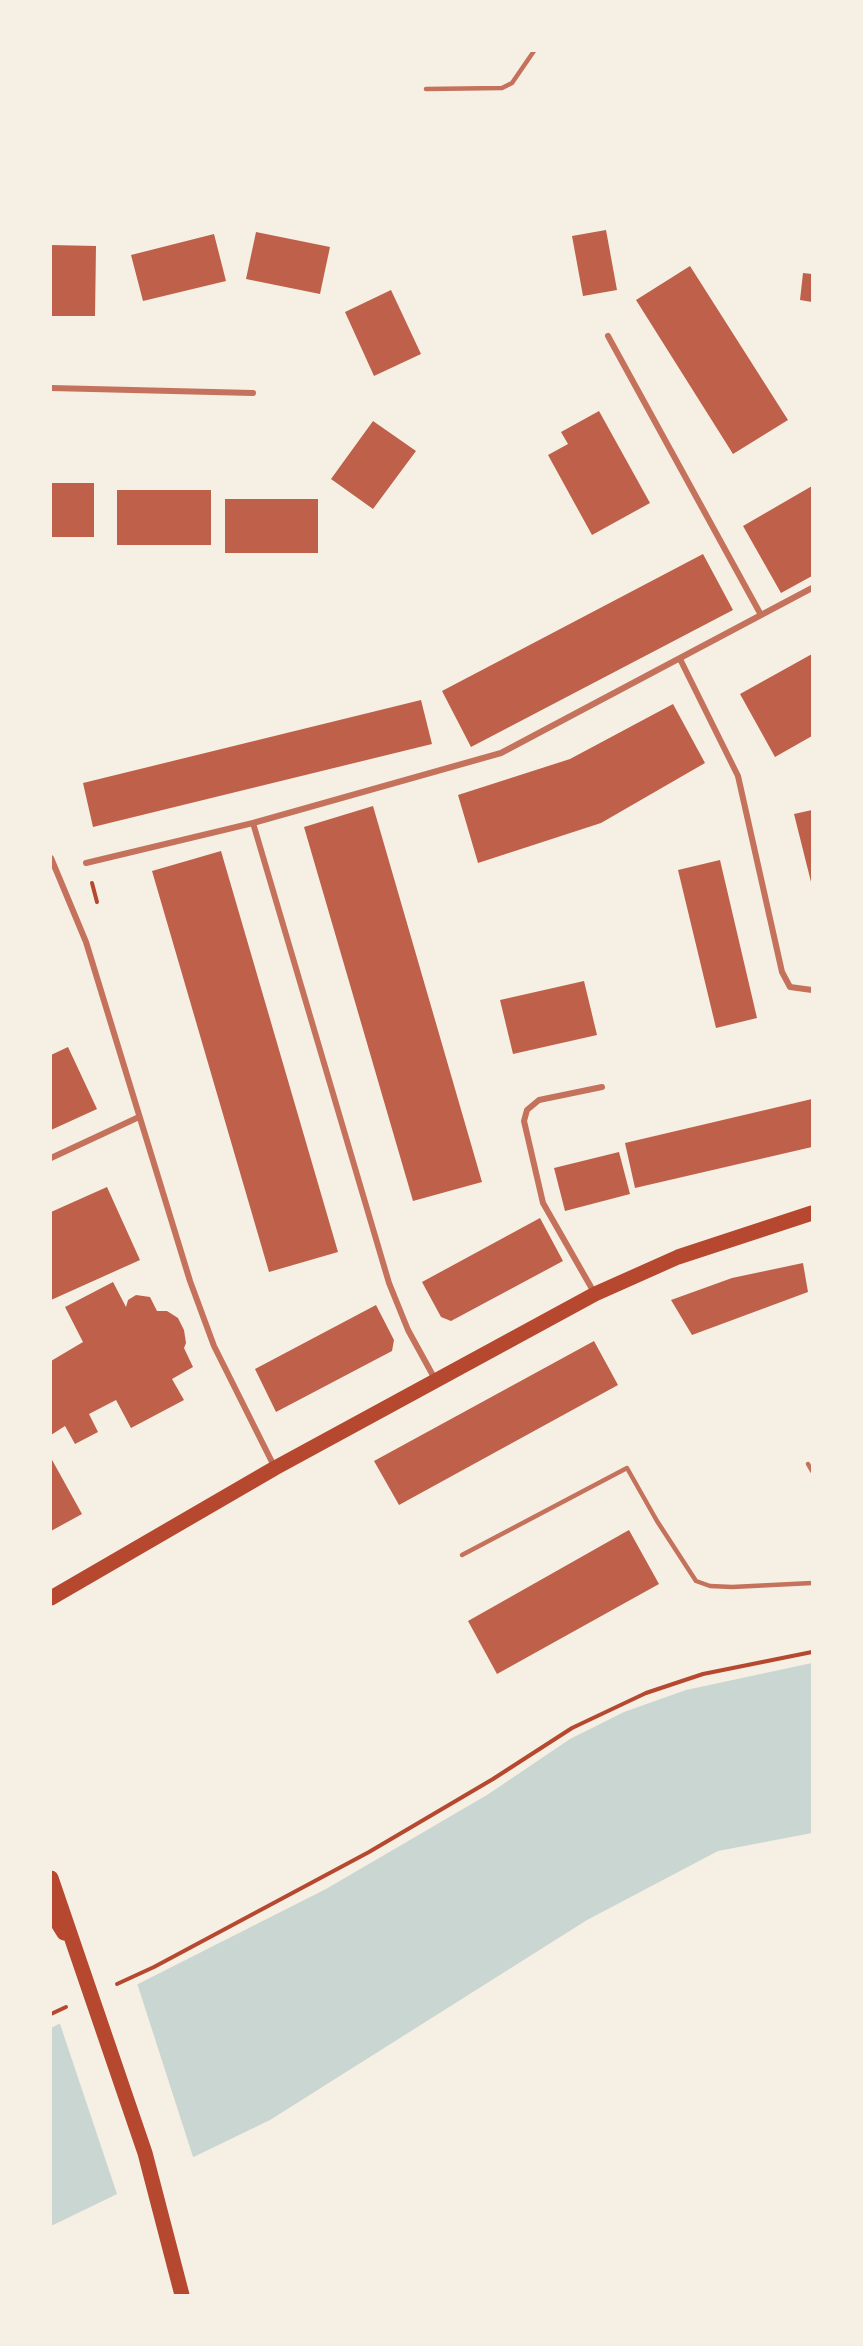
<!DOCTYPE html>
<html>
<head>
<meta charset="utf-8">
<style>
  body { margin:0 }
  #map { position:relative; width:863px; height:2346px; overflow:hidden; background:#f6efe4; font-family:"Noto Sans",sans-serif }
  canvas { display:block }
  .frame { position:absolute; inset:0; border:52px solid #f6efe4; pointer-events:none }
</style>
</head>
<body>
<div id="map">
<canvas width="863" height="2346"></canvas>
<div class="frame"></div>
</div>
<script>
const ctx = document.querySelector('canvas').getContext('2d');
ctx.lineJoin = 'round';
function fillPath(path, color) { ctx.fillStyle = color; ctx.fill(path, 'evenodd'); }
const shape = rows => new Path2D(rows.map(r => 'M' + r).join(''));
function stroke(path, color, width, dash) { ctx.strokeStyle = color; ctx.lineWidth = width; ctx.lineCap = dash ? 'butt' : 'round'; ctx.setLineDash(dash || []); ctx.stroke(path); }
fillPath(shape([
  [812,1663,812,1833,718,1851,587,1920,270,2120,51,2226,51,2028,326,1889,487,1795,570,1739,624,1712,686,1690]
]), '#c9d6d2');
fillPath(shape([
  [137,1983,194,2160,118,2197,59,2021]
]), '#f6efe4');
fillPath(shape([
  [606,230,617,290,583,296,572,236],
  [256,232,330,247,320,294,246,279],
  [214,234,226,281,143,301,131,255],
  [51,245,96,246,95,316,51,316],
  [690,266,788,420,733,454,636,300],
  [803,273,812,274,812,302,800,300],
  [391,290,421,354,374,376,345,312],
  [599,411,650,503,592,535,548,455,568,444,561,432],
  [373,421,416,451,373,509,331,479],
  [51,483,94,483,94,537,51,537],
  [812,486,812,576,781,593,743,526],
  [117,490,211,490,211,545,117,545],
  [225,499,318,499,318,553,225,553],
  [703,554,733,610,471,747,442,691],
  [812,654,812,736,775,757,740,694],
  [421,700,432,744,93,827,83,783],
  [673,704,705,763,601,823,478,863,458,795,570,759],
  [373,806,482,1182,413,1201,304,827],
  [812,810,812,882,811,882,794,814],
  [221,851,338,1252,269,1272,152,871],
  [720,860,757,1018,716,1028,678,870],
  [584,981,597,1035,513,1054,500,1000],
  [68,1047,97,1109,51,1130,51,1055],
  [812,1099,812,1147,635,1188,625,1143],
  [619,1152,630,1194,565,1211,554,1168],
  [107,1187,140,1260,51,1300,51,1212],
  [540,1218,563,1261,451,1321,441,1317,422,1282],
  [803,1263,808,1292,692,1335,671,1300,732,1278],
  [113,1282,126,1307,128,1300,136,1295,150,1297,157,1311,167,1311,178,1318,184,1330,186,1343,184,1348,193,1367,172,1379,184,1400,131,1428,116,1400,89,1414,98,1432,75,1444,65,1426,51,1435,51,1361,83,1342,65,1307],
  [376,1305,394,1340,392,1351,276,1412,255,1369],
  [594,1341,618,1385,399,1505,374,1461],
  [51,1458,82,1514,51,1531],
  [629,1530,659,1584,497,1674,468,1621]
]), '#bf614a');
stroke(shape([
  [92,883,97,902],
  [117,1984,154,1967,369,1852,493,1779,572,1728,646,1693,703,1674,812,1652],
  [51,2014,66,2007]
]), '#b5482f', 4);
stroke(shape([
  [426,89,502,88,512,83,534,51],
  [808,1464,812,1471],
  [462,1555,627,1468,657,1521,696,1581,710,1586,732,1587,812,1583]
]), '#c5725c', 4.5);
stroke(shape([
  [608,336,761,615],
  [51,388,253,393],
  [680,659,738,776,782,972,790,987,812,990],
  [253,823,389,1283,408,1330,436,1381],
  [51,858,86,942,190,1281,214,1346,275,1468],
  [86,863,253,823,501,753,812,588],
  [51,1158,139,1117],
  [595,1294,543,1203,524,1121,527,1110,539,1100,602,1087]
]), '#c5725c', 6);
stroke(shape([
  [51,1598,275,1468,595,1294,678,1257,812,1213],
  [51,1878,145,2153,182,2295],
  [51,1912,64,1933]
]), '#b5482f', 15);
</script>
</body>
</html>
